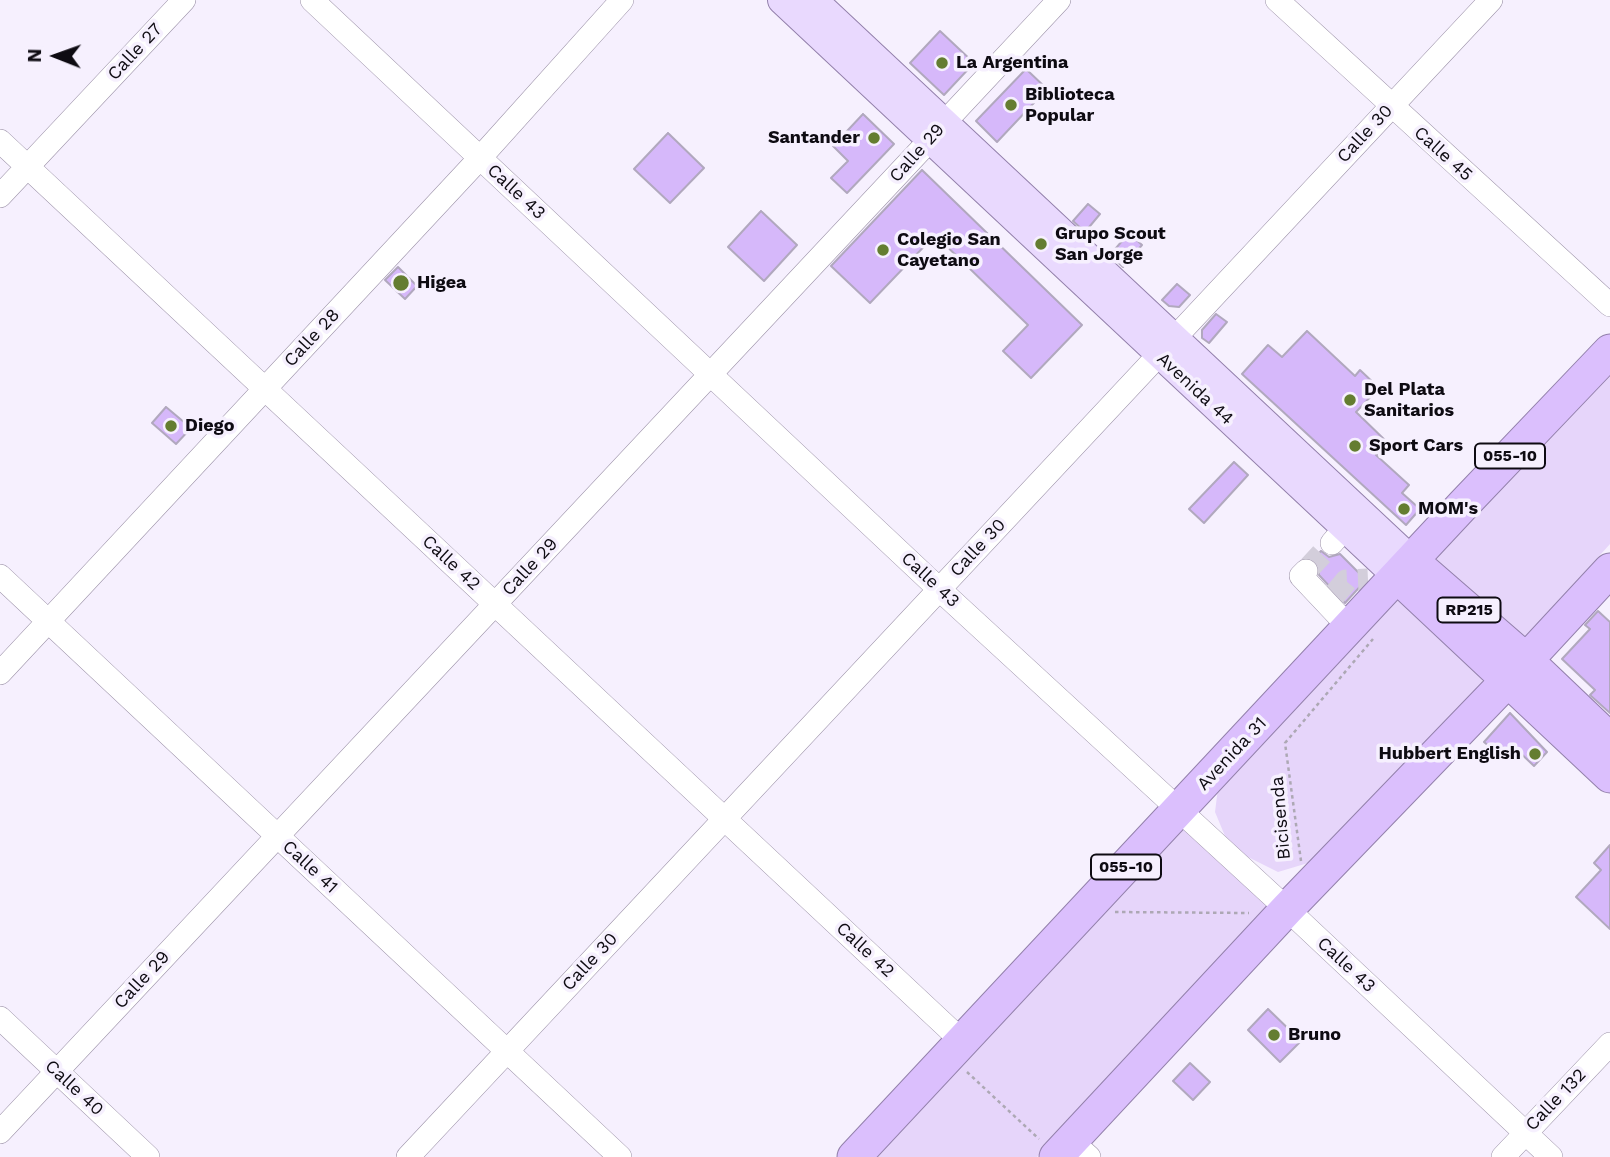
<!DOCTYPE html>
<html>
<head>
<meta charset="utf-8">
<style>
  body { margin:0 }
  #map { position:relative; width:1610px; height:1157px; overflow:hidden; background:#f6f0fe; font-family:"Work Sans",sans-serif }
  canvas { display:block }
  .north { position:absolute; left:21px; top:21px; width:70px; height:70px; -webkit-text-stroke:5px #f6f0fe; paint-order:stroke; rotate:271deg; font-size:19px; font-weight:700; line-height:28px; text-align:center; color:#0e0b12 }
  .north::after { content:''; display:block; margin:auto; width:24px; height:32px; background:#0e0b12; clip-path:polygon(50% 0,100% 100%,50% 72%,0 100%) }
</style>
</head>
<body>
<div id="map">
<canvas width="1610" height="1157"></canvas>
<div class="north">N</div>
</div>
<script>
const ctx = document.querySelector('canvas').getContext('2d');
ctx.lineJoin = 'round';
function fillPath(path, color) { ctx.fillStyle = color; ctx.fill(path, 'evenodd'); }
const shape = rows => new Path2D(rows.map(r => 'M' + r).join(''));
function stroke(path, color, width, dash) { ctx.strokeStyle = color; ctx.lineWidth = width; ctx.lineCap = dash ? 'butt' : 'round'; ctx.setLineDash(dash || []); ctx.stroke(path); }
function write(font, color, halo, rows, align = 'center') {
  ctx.font = font + ' "Work Sans",sans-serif'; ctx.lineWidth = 7; ctx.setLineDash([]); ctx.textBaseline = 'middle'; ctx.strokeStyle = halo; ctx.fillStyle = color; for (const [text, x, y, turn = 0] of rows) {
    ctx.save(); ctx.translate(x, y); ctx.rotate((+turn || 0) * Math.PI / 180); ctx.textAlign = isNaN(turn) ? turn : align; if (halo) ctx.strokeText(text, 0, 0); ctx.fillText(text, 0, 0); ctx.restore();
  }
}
fillPath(shape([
  [1610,369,1610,544,1526,637,1511,638,1434,566,1435,552],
  [1389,599,1408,600,1483,671,1482,683,1318,860,1278,872,1230,848,1215,812,1219,780],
  [1178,821,1269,908,1037,1157,865,1157]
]), '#e6d5fa');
const building = shape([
  [940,31,974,63,944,95,910,63,940,31],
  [1026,69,1047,89,997,142,976,121,1026,69],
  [863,114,894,144,847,193,831,178,848,161,833,146,863,114],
  [668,133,704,168,670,203,634,169,668,133],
  [922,170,1082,325,1031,378,1003,351,1028,325,935,235,870,303,831,266,922,170],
  [1088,204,1100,214,1085,232,1073,221,1088,204],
  [761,211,797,245,764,281,728,247,761,211],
  [1129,233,1142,245,1123,267,1110,255,1129,233],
  [398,267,417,286,405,299,385,280,398,267],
  [1177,284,1190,295,1179,307,1169,306,1162,300,1177,284],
  [1216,314,1227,322,1209,343,1202,338,1202,330,1216,314],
  [1307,331,1355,376,1360,370,1379,388,1356,412,1388,443,1376,455,1409,485,1402,493,1420,509,1406,525,1242,374,1268,345,1282,357,1307,331],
  [166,407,191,428,176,444,152,423,166,407],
  [1234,462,1248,475,1204,523,1189,509,1234,462],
  [1321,551,1329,557,1340,554,1366,580,1345,603,1319,575,1319,567,1313,559,1321,551],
  [1598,611,1610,622,1610,713,1590,695,1595,690,1562,659,1590,629,1585,625,1598,611],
  [1510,713,1547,752,1534,766,1513,746,1503,758,1484,742,1510,713],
  [1610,845,1610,929,1576,897,1601,870,1594,863,1610,845],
  [1268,1009,1301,1041,1280,1062,1248,1030,1268,1009],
  [1190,1063,1210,1082,1193,1100,1173,1081,1190,1063]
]);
fillPath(building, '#d6b8fa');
stroke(building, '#b1a8be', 2);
stroke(shape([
  [1306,571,1332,543],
  [1332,598,1346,581,1368,580]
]), '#d3cedb', 23, [23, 11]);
const minor = shape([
  [312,0,939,589,1287,909,1551,1157],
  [1277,0,1610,305],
  [0,141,963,1042],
  [0,196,184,0],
  [1332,543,1345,528],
  [1306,571,1301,576,1350,628],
  [0,576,620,1157],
  [0,673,480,158,622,0],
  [0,1018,148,1157],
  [0,1132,930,140,944,123,1059,0],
  [1070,1140,1089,1157],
  [408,1157,1491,0],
  [1503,1157,1610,1044]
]);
const major = shape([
  [782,0,1398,577],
  [813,0,1412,561]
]);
const highway = shape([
  [1412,561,1526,660,1610,740],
  [1398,577,1610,776],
  [854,1157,1464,504,1610,351],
  [1056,1157,1287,909,1508,680,1610,570]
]);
stroke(minor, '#9c92a8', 24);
stroke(major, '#9380ab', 30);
stroke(highway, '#9380ab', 35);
stroke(shape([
  [1301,861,1285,743,1373,639],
  [1115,912,1249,913],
  [967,1072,1039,1139]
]), '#ada8b4', 2.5, [3.5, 3.5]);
stroke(minor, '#fff', 23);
stroke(major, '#e9d9fe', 28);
stroke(highway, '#dbbffd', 33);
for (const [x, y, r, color] of [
  [942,63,7,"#647d31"],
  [1011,105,7,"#647d31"],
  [874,138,7,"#647d31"],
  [1041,244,7,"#647d31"],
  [883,250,7,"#647d31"],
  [401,283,9,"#647d31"],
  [1350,400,7,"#647d31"],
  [171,426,7,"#647d31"],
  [1355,446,7,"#647d31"],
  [1404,509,7,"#647d31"],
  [1535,754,7,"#647d31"],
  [1274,1035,7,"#647d31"]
]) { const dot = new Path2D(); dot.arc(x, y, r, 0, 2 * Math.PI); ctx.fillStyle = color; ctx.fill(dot); stroke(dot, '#f6f0fe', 2.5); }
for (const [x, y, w] of [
  [1510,456,70],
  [1469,610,63],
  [1126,867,70]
]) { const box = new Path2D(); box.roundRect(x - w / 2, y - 12.5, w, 25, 5); ctx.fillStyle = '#f6f0fe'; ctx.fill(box); stroke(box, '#0e0b12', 2); }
write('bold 16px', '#0e0b12', null, [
  ["055-10",1510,456],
  ["RP215",1469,610],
  ["055-10",1126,867]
]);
write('18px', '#0e0b12', '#f6f0fe', [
  ["Calle 27",135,52,-47],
  ["Calle 30",1365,134,-47],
  ["Calle 29",917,153,-48],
  ["Calle 45",1443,154,42],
  ["Calle 43",516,192,43],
  ["Calle 28",312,338,-47],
  ["Avenida 44",1195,389,43],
  ["Calle 30",978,548,-47],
  ["Calle 42",451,563,43],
  ["Calle 29",530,567,-47],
  ["Calle 43",930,580,43],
  ["Avenida 31",1232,754,-47],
  ["Bicisenda",1281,818,-95],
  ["Calle 41",310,867,43],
  ["Calle 42",865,950,43],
  ["Calle 30",590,962,-47],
  ["Calle 43",1346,965,43],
  ["Calle 29",142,980,-47],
  ["Calle 40",74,1088,43],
  ["Calle 132",1556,1100,-46]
]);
write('bold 18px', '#0e0b12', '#f6f0fe', [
  ["La Argentina",956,63],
  ["Biblioteca",1025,95],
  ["Popular",1025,116],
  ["Santander",860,138,"right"],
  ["Grupo Scout",1055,234],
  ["San Jorge",1055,255],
  ["Colegio San",897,240],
  ["Cayetano",897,261],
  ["Higea",417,283],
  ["Del Plata",1364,390],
  ["Sanitarios",1364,411],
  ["Diego",185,426],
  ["Sport Cars",1369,446],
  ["MOM's",1418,509],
  ["Hubbert English",1521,754,"right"],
  ["Bruno",1288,1035]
], 'left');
</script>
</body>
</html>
